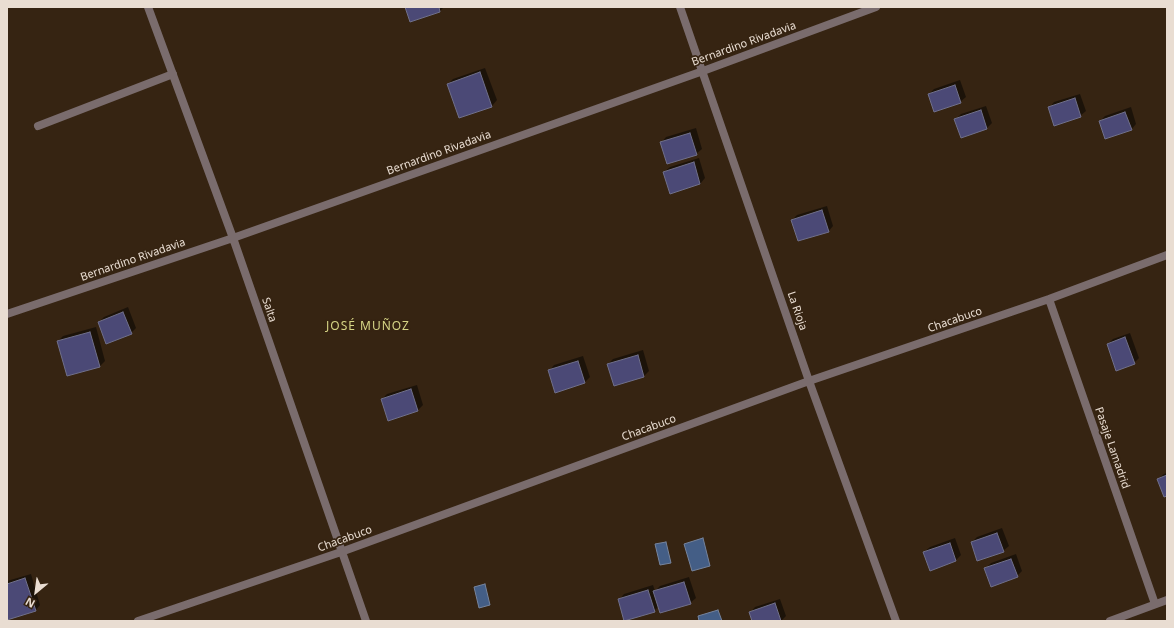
<!DOCTYPE html>
<html>
<head>
<meta charset="utf-8">
<style>
  body { margin:0 }
  #map { position:relative; width:1174px; height:628px; overflow:hidden; background:#362412; font-family:"Noto Sans",sans-serif }
  canvas { display:block }
  .frame { position:absolute; inset:0; border:8px solid #e9ddd2; pointer-events:none }
  .north { position:absolute; left:16px; top:572px; width:40px; height:40px; -webkit-text-stroke:3px #362412; paint-order:stroke; rotate:209deg; font-size:11px; font-weight:700; line-height:16px; text-align:center; color:#e9ddd2 }
  .north::after { content:''; display:block; margin:auto; width:14px; height:18px; background:#e9ddd2; clip-path:polygon(50% 0,100% 100%,50% 72%,0 100%) }
</style>
</head>
<body>
<div id="map">
<canvas width="1174" height="628"></canvas>
<div class="frame"></div>
<div class="north">N</div>
</div>
<script>
const ctx = document.querySelector('canvas').getContext('2d');
ctx.lineJoin = 'round';
function fillPath(path, color) { ctx.fillStyle = color; ctx.fill(path, 'evenodd'); }
const shape = rows => new Path2D(rows.map(r => 'M' + r).join(''));
function stroke(path, color, width, dash) { ctx.strokeStyle = color; ctx.lineWidth = width; ctx.lineCap = dash ? 'butt' : 'round'; ctx.setLineDash(dash || []); ctx.stroke(path); }
function write(font, color, halo, rows, align = 'center') {
  ctx.font = font + ' "Noto Sans",sans-serif'; ctx.lineWidth = 3.5; ctx.setLineDash([]); ctx.textBaseline = 'middle'; ctx.strokeStyle = halo; ctx.fillStyle = color; for (const [text, x, y, turn = 0] of rows) {
    ctx.save(); ctx.translate(x, y); ctx.rotate((+turn || 0) * Math.PI / 180); ctx.textAlign = isNaN(turn) ? turn : align; if (halo) ctx.strokeText(text, 0, 0); ctx.fillText(text, 0, 0); ctx.restore();
  }
}
const water = shape([
  [703,538,710,566,692,571,684,544,703,538],
  [666,542,671,563,660,565,655,544,666,542],
  [485,584,490,605,479,608,474,587,485,584],
  [718,610,722,621,699,621,698,616,718,610]
]);
fillPath(water, '#445e86');
stroke(water, '#76849d', 1);
fillPath(shape([
  [407,7,444,7,440,11,411,20],
  [485,68,497,100,492,106,460,117,448,84,453,79],
  [960,80,966,97,960,102,929,94,934,89],
  [1080,94,1086,111,1080,116,1049,108,1054,102],
  [986,106,992,123,987,128,961,137,955,120,961,114],
  [1131,107,1136,124,1131,130,1100,121,1105,116],
  [696,128,702,149,696,154,661,143,666,137],
  [699,158,705,178,700,184,671,192,664,172,670,167],
  [827,206,833,226,828,232,792,220,797,215],
  [128,307,136,328,131,333,99,322,104,317],
  [96,327,105,361,100,366,58,341,63,336],
  [1130,333,1139,358,1134,363,1108,344,1113,339],
  [643,350,649,371,644,376,608,364,613,359],
  [583,356,590,377,585,382,549,371,554,365],
  [417,385,423,405,418,410,382,399,387,394],
  [1167,473,1167,495,1158,479,1164,474],
  [1002,528,1009,546,1003,551,972,542,977,537],
  [955,538,961,555,956,560,924,552,930,547],
  [1016,554,1022,571,1017,576,986,568,991,563],
  [31,574,40,605,35,611,7,619,7,581],
  [689,577,696,598,690,603,659,606,654,611,619,600,624,594,653,585,655,591,660,586],
  [780,599,786,616,781,621,753,621,750,613,755,607]
]), '#0007');
const building = shape([
  [405,7,439,7,440,12,410,22,405,7],
  [480,72,492,107,459,118,447,84,480,72],
  [955,85,961,103,934,112,928,94,955,85],
  [1075,98,1081,117,1054,126,1048,107,1075,98],
  [981,110,987,129,961,138,954,119,981,110],
  [1125,112,1132,130,1105,139,1099,121,1125,112],
  [690,133,697,155,667,164,660,142,690,133],
  [694,162,700,184,670,194,663,172,694,162],
  [822,210,829,232,798,241,791,220,822,210],
  [123,312,132,334,106,344,98,322,123,312],
  [90,332,100,367,67,376,57,341,90,332],
  [1125,337,1135,364,1116,371,1107,344,1125,337],
  [638,355,644,377,614,386,607,364,638,355],
  [578,361,585,383,555,393,548,370,578,361],
  [411,389,418,411,388,421,381,399,411,389],
  [1167,475,1167,496,1164,497,1157,479,1167,475],
  [997,533,1004,552,977,561,971,542,997,533],
  [950,543,956,561,930,571,923,552,950,543],
  [1011,559,1018,577,991,587,984,568,1011,559],
  [25,578,36,611,7,620,7,584,25,578],
  [684,582,691,604,660,613,653,591,684,582],
  [648,590,655,612,624,621,618,599,648,590],
  [775,603,781,621,752,621,749,612,775,603]
]);
fillPath(building, '#4b4976');
stroke(building, '#70708a', 1);
stroke(shape([
  [38,126,173,74]
]), '#7a6c6d', 8);
stroke(shape([
  [148,7,233,238,366,621],
  [680,7,809,381,896,621],
  [1049,299,1155,604],
  [7,314,233,238,703,71,876,7],
  [138,621,341,552,809,381,1049,299,1167,255],
  [1110,621,1167,600]
]), '#7a6c6d', 8);
write('11px', '#e9ddd2', '#362412', [
  ["Bernardino Rivadavia",744,44,-20],
  ["Bernardino Rivadavia",439,153,-20],
  ["Bernardino Rivadavia",133,260,-19],
  ["Salta",269,310,71],
  ["La Rioja",797,311,71],
  ["Chacabuco",955,320,-19],
  ["Chacabuco",649,428,-20],
  ["Pasaje Lamadrid",1112,448,71],
  ["Chacabuco",345,539,-20]
]);
ctx.letterSpacing = '1px';
write('12px', '#d6d485', '#362412', [
  ["JOSÉ MUÑOZ",368,327]
]);
ctx.letterSpacing = '0px';
</script>
</body>
</html>
